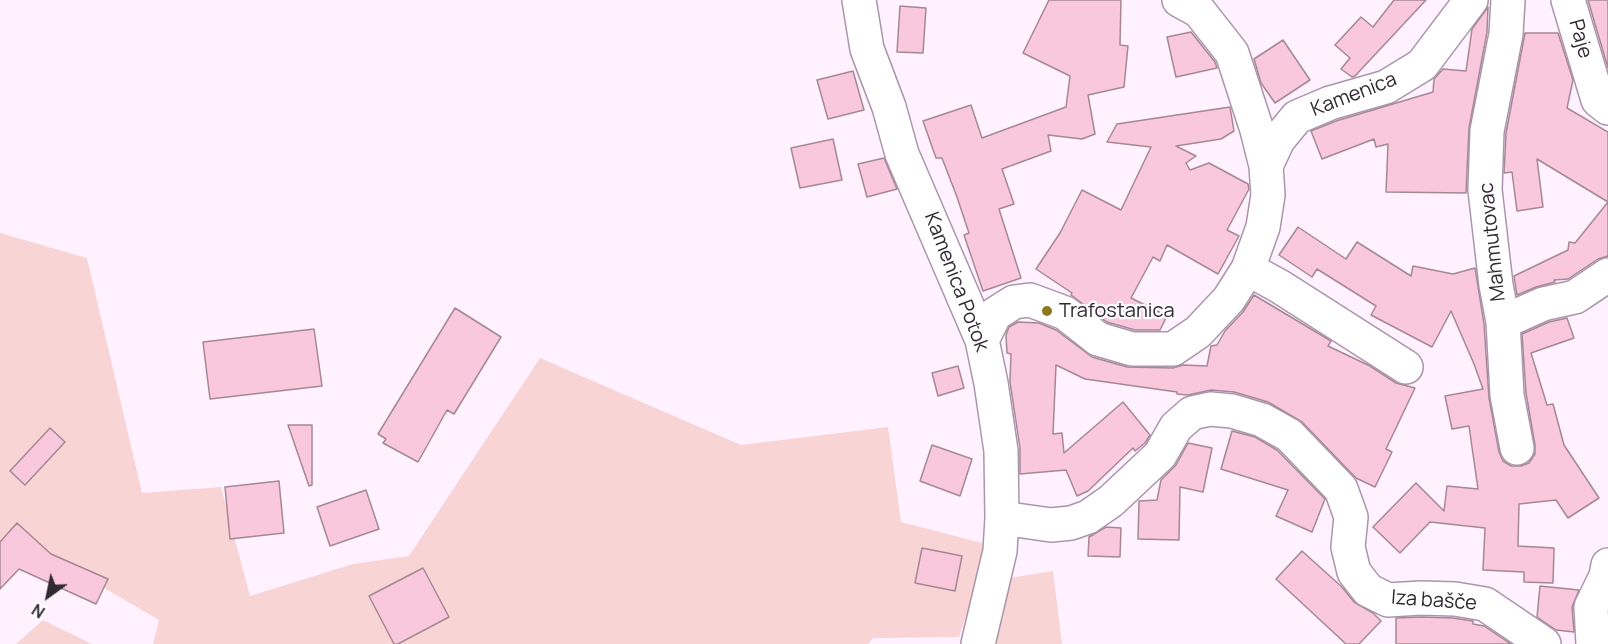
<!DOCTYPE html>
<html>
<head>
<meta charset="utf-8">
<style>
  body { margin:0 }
  #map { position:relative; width:1608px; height:644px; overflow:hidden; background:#fff1ff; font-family:Manrope,sans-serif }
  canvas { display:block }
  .north { position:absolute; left:18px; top:566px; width:60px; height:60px; -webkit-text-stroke:4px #fff; paint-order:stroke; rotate:213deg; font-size:16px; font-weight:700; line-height:24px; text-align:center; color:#312931 }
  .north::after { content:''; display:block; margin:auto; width:21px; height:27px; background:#312931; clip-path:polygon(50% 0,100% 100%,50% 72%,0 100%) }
</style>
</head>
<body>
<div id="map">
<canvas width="1608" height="644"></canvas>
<div class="north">N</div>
</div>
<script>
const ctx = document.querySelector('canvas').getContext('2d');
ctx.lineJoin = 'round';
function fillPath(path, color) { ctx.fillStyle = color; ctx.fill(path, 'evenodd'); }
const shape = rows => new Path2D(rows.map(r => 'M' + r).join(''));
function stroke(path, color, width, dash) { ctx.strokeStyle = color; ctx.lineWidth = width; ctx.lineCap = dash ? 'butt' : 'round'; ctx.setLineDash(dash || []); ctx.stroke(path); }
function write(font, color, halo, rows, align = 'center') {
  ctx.font = font + ' Manrope,sans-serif'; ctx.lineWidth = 4.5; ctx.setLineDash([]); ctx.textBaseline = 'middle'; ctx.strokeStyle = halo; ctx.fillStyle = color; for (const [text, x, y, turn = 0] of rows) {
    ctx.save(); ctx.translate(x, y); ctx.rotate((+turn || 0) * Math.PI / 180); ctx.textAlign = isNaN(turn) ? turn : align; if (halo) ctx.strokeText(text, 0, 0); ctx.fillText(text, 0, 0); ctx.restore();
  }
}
fillPath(shape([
  [0,233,87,258,142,493,221,487,250,596,353,564,409,556,540,358,741,445,888,427,901,522,990,545,959,637,873,638,868,644,153,644,159,620,27,543,0,567],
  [1053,571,1062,644,987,644,1003,579],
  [43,620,92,644,16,644]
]), '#f8d4d4');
const building = shape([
  [1049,0,1121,0,1120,45,1128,46,1124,87,1088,95,1095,134,1082,139,1048,135,1051,151,1002,169,1014,204,999,209,1021,278,983,291,964,235,969,233,957,197,942,158,936,158,923,121,971,105,982,138,1066,107,1070,76,1023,53,1049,0],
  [1394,0,1426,0,1355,76,1352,77,1341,69,1350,58,1335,45,1361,17,1373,27,1394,0],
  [1588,0,1608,0,1608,68,1588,0],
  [900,6,926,8,923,53,897,52,900,6],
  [1488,7,1487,32,1469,128,1466,193,1386,192,1388,144,1376,147,1374,139,1322,159,1311,131,1336,121,1433,92,1434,79,1443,69,1466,71,1472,29,1488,7],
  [1191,32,1215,62,1217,68,1176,77,1167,37,1191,32],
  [1525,33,1558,33,1573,80,1567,108,1608,132,1608,256,1598,259,1568,279,1554,280,1555,282,1536,287,1517,295,1514,276,1568,250,1569,242,1575,243,1608,202,1537,159,1543,207,1517,211,1512,172,1504,173,1506,133,1525,33],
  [1283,40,1310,80,1275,103,1261,83,1254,59,1283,40],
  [853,71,864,110,828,119,817,80,853,71],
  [1230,107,1234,131,1221,139,1176,146,1196,156,1186,163,1190,170,1209,163,1248,184,1249,189,1227,230,1239,236,1218,274,1167,245,1160,261,1153,257,1131,298,1167,316,1160,330,1135,330,1107,322,1071,295,1072,293,1036,269,1060,233,1082,190,1121,210,1151,147,1107,142,1117,124,1230,107],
  [833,139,842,180,800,188,791,148,833,139],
  [884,158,897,189,867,197,858,164,884,158],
  [1298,227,1346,259,1357,242,1411,276,1413,266,1453,274,1475,268,1484,324,1489,398,1499,452,1503,461,1511,466,1521,466,1529,463,1535,454,1535,445,1526,393,1522,334,1549,322,1567,318,1574,338,1531,353,1547,405,1553,404,1564,445,1599,498,1568,518,1556,500,1519,504,1518,546,1554,548,1553,583,1524,582,1524,572,1483,570,1485,528,1430,522,1400,553,1373,527,1416,483,1444,511,1447,486,1478,489,1469,426,1452,429,1445,396,1483,389,1474,364,1451,311,1432,347,1371,315,1376,306,1317,269,1312,277,1279,255,1298,227],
  [1254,295,1331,341,1328,346,1370,366,1396,383,1415,388,1386,449,1392,452,1375,487,1356,478,1302,422,1268,402,1234,392,1211,390,1188,395,1177,394,1177,392,1085,379,1056,365,1053,434,1062,433,1064,453,1123,402,1150,435,1145,443,1135,451,1133,448,1088,491,1077,496,1066,470,1020,474,1020,448,1010,382,1011,354,1007,353,1006,335,1009,327,1018,322,1039,323,1056,330,1092,357,1127,367,1173,368,1183,365,1207,366,1211,346,1217,345,1225,331,1243,312,1254,295],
  [455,308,501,337,454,414,447,410,418,462,383,443,386,439,378,434,455,308],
  [314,329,322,386,210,399,203,342,314,329],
  [958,366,964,388,938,396,932,373,958,366],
  [288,425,312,425,312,485,309,486,288,425],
  [50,428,65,442,25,485,10,471,50,428],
  [1232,431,1255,437,1277,450,1325,499,1312,532,1276,516,1288,490,1221,469,1232,431],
  [1188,443,1212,448,1203,492,1180,487,1179,540,1138,539,1139,501,1157,500,1161,480,1176,465,1188,443],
  [932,445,972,459,960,496,920,481,932,445],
  [279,481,284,533,230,539,225,487,279,481],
  [366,490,379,529,330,546,317,507,366,490],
  [17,523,51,554,108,579,96,604,19,569,0,589,0,542,17,523],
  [1106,527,1121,528,1120,557,1088,556,1089,537,1106,527],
  [922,548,962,556,955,591,915,583,922,548],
  [1302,551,1342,587,1354,602,1373,613,1381,621,1359,644,1346,644,1276,579,1302,551],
  [423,568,449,617,398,644,394,644,369,596,423,568],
  [1540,586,1579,590,1572,607,1574,632,1556,630,1537,617,1540,586],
  [1421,617,1453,618,1473,621,1473,624,1484,626,1511,644,1396,644,1396,618,1421,617]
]);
fillPath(building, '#f9c8dc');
stroke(building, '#a58894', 1.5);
const minor = shape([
  [859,0,867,49,889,107,902,154,982,340,991,383,1001,451,1002,518,1000,551,978,644],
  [1508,0,1506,34,1487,131,1485,190,1496,285,1503,322,1507,395,1517,448],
  [1568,0,1598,100,1608,108],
  [1266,166,1278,140,1297,117,1330,103,1386,87,1422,65,1471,0],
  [1248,269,1279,286,1406,367],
  [1503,322,1543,304,1575,297,1608,275],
  [982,340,995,314,1014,302,1030,300,1065,313,1098,339,1132,349,1173,349,1198,332,1229,299,1248,269,1263,227,1268,195,1266,166,1257,130,1232,53,1199,11,1179,0],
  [1002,518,1051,525,1071,523,1088,517,1111,501,1160,455,1176,427,1192,413,1210,409,1232,411,1262,420,1289,435,1341,489,1351,517,1348,547,1354,572,1368,590,1388,600,1421,598,1455,599,1485,604,1544,644],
  [1593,644,1591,607,1606,576,1608,565]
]);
stroke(minor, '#aa96aa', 36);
stroke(minor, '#fff', 33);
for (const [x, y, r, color] of [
  [1047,311,6,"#8e781e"]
]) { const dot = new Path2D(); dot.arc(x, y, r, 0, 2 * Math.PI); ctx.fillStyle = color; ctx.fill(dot); stroke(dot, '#fff', 2); }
write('20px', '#312931', '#fff', [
  ["Paje",1580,39,74],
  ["Kamenica",1354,95,-21],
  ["Mahmutovac",1493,242,-96],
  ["Kamenica Potok",956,282,69],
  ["Iza bašče",1434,601,4]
]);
write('20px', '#312931', '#fff', [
  ["Trafostanica",1059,311]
], 'left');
</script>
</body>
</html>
